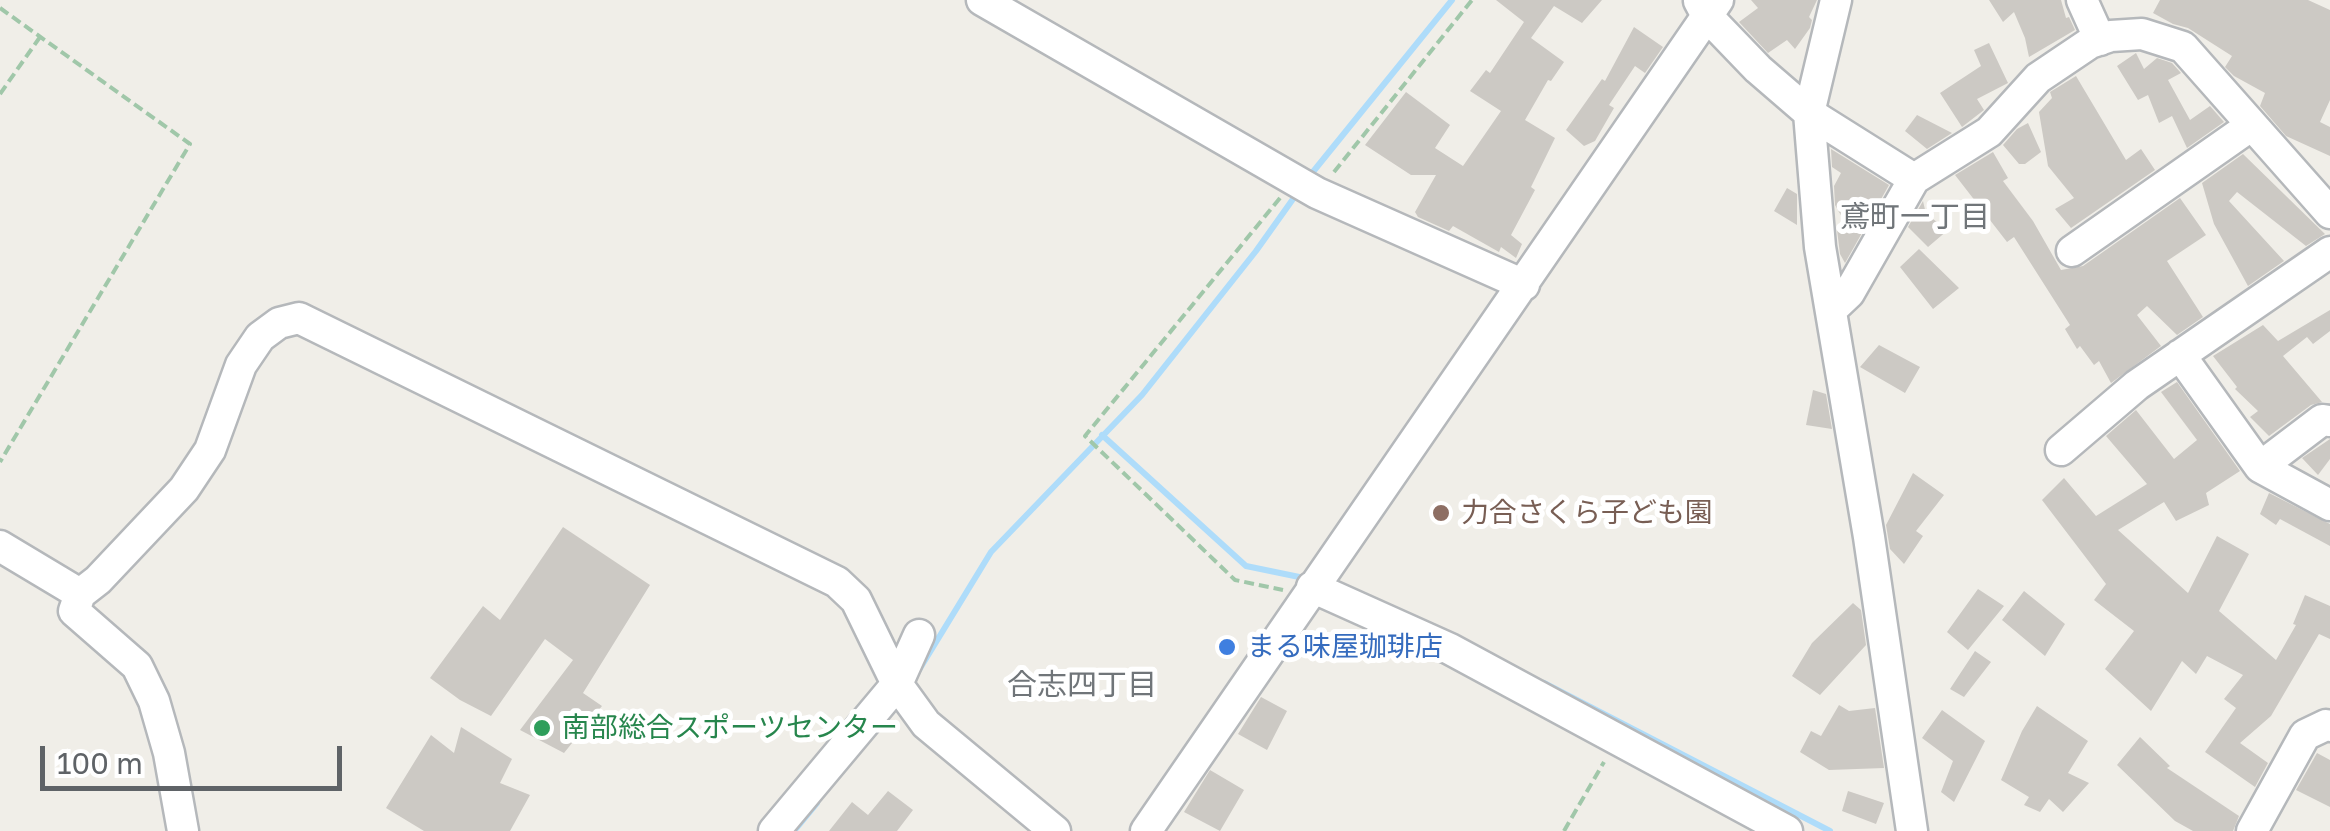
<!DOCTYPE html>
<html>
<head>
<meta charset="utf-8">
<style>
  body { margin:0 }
  #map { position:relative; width:2330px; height:831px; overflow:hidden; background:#f0eee8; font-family:"Golos Text",sans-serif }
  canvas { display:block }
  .scale { position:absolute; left:40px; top:746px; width:302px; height:45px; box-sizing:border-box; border:5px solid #5f6367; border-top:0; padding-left:12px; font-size:30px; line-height:35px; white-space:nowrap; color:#5f6367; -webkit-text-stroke:8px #fff; paint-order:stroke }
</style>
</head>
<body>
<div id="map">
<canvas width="2330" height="831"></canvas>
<div class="scale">100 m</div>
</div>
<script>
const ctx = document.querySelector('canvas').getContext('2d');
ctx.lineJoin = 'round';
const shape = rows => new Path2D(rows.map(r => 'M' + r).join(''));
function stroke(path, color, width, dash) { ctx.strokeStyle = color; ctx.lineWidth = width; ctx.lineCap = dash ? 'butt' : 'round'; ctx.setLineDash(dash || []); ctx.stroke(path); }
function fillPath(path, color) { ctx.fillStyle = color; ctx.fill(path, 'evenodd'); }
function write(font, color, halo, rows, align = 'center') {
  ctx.font = font + ' "Golos Text","Noto Sans JP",sans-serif'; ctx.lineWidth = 10; ctx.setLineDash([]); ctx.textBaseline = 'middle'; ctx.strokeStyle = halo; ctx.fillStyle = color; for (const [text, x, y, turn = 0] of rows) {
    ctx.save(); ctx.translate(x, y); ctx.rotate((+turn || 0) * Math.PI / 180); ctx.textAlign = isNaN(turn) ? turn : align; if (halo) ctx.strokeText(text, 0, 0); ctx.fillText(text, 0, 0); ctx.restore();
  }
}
stroke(shape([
  [1308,178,1452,0],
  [1102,435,1246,566,1309,579],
  [919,670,991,552,1142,395,1256,251,1298,192],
  [1544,683,1830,831],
  [794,831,817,803]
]), '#aedcfa', 6);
fillPath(shape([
  [1496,0,1602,0,1582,23,1554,6,1531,38,1564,62,1551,81,1548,80,1525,120,1555,138,1531,187,1535,190,1511,235,1522,244,1516,258,1501,247,1499,252,1453,226,1449,231,1418,217,1415,212,1436,175,1411,175,1365,145,1406,92,1450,125,1435,148,1463,166,1501,111,1470,91,1486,70,1490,73,1524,22],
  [1751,0,1817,0,1809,17,1812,20,1810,28,1795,49,1787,40,1768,53,1739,22,1758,8],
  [1989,0,2061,0,2066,18,2069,17,2075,30,2029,57,2025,38,2014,12,2003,22],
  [2160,0,2308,0,2330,10,2330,100,2320,122,2330,127,2330,156,2286,136,2260,106,2265,93,2234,76,2225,67,2232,56,2188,28,2173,24,2153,13],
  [1634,27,1663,47,1645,73,1635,66,1609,105,1614,108,1595,141,1584,146,1566,130,1602,79,1605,81],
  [1989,43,2008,83,1977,99,1984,110,1962,127,1940,93,1981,66,1974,50],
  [2136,53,2144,69,2157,58,2172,63,2181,73,2168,80,2190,120,2210,106,2224,122,2187,148,2172,116,2159,123,2148,95,2138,100,2117,66],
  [2076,76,2126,160,2141,149,2155,170,2071,228,2055,209,2074,198,2048,166,2039,112,2052,98,2050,92],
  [1917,115,1952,133,1927,149,1905,131],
  [2028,123,2041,152,2025,164,2019,164,2003,145,2017,129],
  [1831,149,1889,185,1845,263,1840,254,1837,230,1843,219,1835,205,1834,186,1841,173,1832,167],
  [1993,152,2008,178,2003,181,2033,221,2061,270,2083,266,2180,198,2206,235,2167,261,2203,317,2177,335,2147,306,2137,315,2161,346,2111,383,2099,361,2094,365,2080,346,2077,349,2065,329,2070,325,2014,237,2007,242,1955,175],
  [2243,154,2325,234,2306,246,2237,192,2229,201,2284,261,2248,286,2214,224,2202,183],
  [1787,188,1797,194,1797,225,1774,211],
  [1923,201,1926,214,1948,230,1928,247,1908,227],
  [1919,249,1959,288,1933,309,1900,267],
  [2330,310,2330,331,2313,344,2307,337,2283,356,2322,402,2311,405,2269,436,2250,417,2258,411,2235,389,2237,387,2213,356,2263,325,2278,341],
  [1879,345,1920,367,1905,393,1860,367],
  [2177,382,2240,471,2206,493,2209,505,2176,521,2164,502,2118,530,2188,593,2217,536,2249,554,2219,611,2276,660,2296,625,2293,624,2305,595,2330,606,2330,639,2319,634,2271,716,2240,743,2268,763,2255,787,2205,752,2236,708,2224,699,2243,675,2207,656,2196,674,2182,661,2151,711,2105,669,2134,631,2094,600,2106,584,2042,500,2064,478,2096,516,2147,484,2106,436,2136,410,2174,459,2197,440,2161,392],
  [1813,390,1826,394,1832,429,1806,425],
  [2330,439,2330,459,2318,475,2302,458],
  [1913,473,1944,495,1916,531,1923,536,1904,564,1890,549,1886,525],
  [2269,493,2330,524,2330,546,2280,519,2276,525,2260,514],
  [563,527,650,585,583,693,602,706,564,753,520,730,573,660,545,639,491,716,460,700,430,678,483,606,500,620],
  [1978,589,2004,606,1968,650,1947,632],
  [2024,591,2065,624,2045,656,2002,620],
  [1853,603,1861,610,1866,645,1820,695,1792,676,1812,643],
  [1975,651,1991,662,1964,697,1950,689],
  [1261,697,1287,711,1267,750,1238,734],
  [1839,705,1849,711,1875,708,1884,768,1829,770,1800,752,1811,731,1821,736],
  [2037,706,2088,741,2068,773,2089,783,2063,812,2049,799,2040,812,2024,805,2029,797,2001,780,2022,731],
  [1942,710,1985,741,1954,802,1941,792,1953,761,1922,738],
  [461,727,512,759,500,783,530,795,510,831,424,831,386,808,431,735,454,753],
  [2140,737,2170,766,2167,768,2239,816,2233,831,2193,831,2175,821,2117,765],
  [2317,753,2330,760,2330,807,2296,790],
  [1210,770,1244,790,1220,831,1184,812],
  [888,791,913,810,897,831,829,831,852,802,868,815],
  [1848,791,1884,803,1876,824,1842,811]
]), '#ccc9c4');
const minor = shape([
  [982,0,1317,193,1524,285],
  [1836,0,1809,113,1820,247,1869,537,1912,831],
  [2082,0,2100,40],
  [1699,1,1707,16,1758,69,1809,113,1914,179],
  [2072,251,2252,125],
  [1831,310,1849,293,1914,179,1989,132,2038,78,2090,43,2111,36,2142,34,2183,47,2330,213],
  [2180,355,2260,467,2330,505],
  [2061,450,2137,385,2330,252],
  [2260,467,2322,420,2330,421],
  [0,546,80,594],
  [1312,587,1450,649,1787,831],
  [183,831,169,753,154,701,137,666,74,611,80,594,98,580,184,489,210,450,241,365,260,337,279,323,299,318,837,582,856,600,897,684,926,724,1055,831],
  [774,831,897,684,919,635],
  [1146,831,1718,0],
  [2252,831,2305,735,2326,725,2330,726]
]);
stroke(minor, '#b5b8bb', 35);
stroke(shape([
  [0,8,190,144,0,462],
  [0,94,40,37],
  [1334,172,1472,0],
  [1280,198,1085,436,1235,580,1283,590],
  [1564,831,1604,762]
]), '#a0c7a9', 4, [10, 5]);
stroke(minor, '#fff', 30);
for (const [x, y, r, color] of [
  [1441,513,10,"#8d6e63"],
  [1227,647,10,"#3f7fe0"],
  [542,728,10,"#2e9e5b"]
]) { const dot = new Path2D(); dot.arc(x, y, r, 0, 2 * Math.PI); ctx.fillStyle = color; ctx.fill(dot); stroke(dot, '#fff', 4); }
write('28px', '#785e54', '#fff', [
  ["力合さくら子ども園",1461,513]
], 'left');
write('28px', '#366cbe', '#fff', [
  ["まる味屋珈琲店",1247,647]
], 'left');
write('28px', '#27864d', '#fff', [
  ["南部総合スポーツセンター",562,728]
], 'left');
write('30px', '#707579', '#fff', [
  ["鳶町一丁目",1915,217],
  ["合志四丁目",1082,685]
]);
</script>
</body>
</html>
